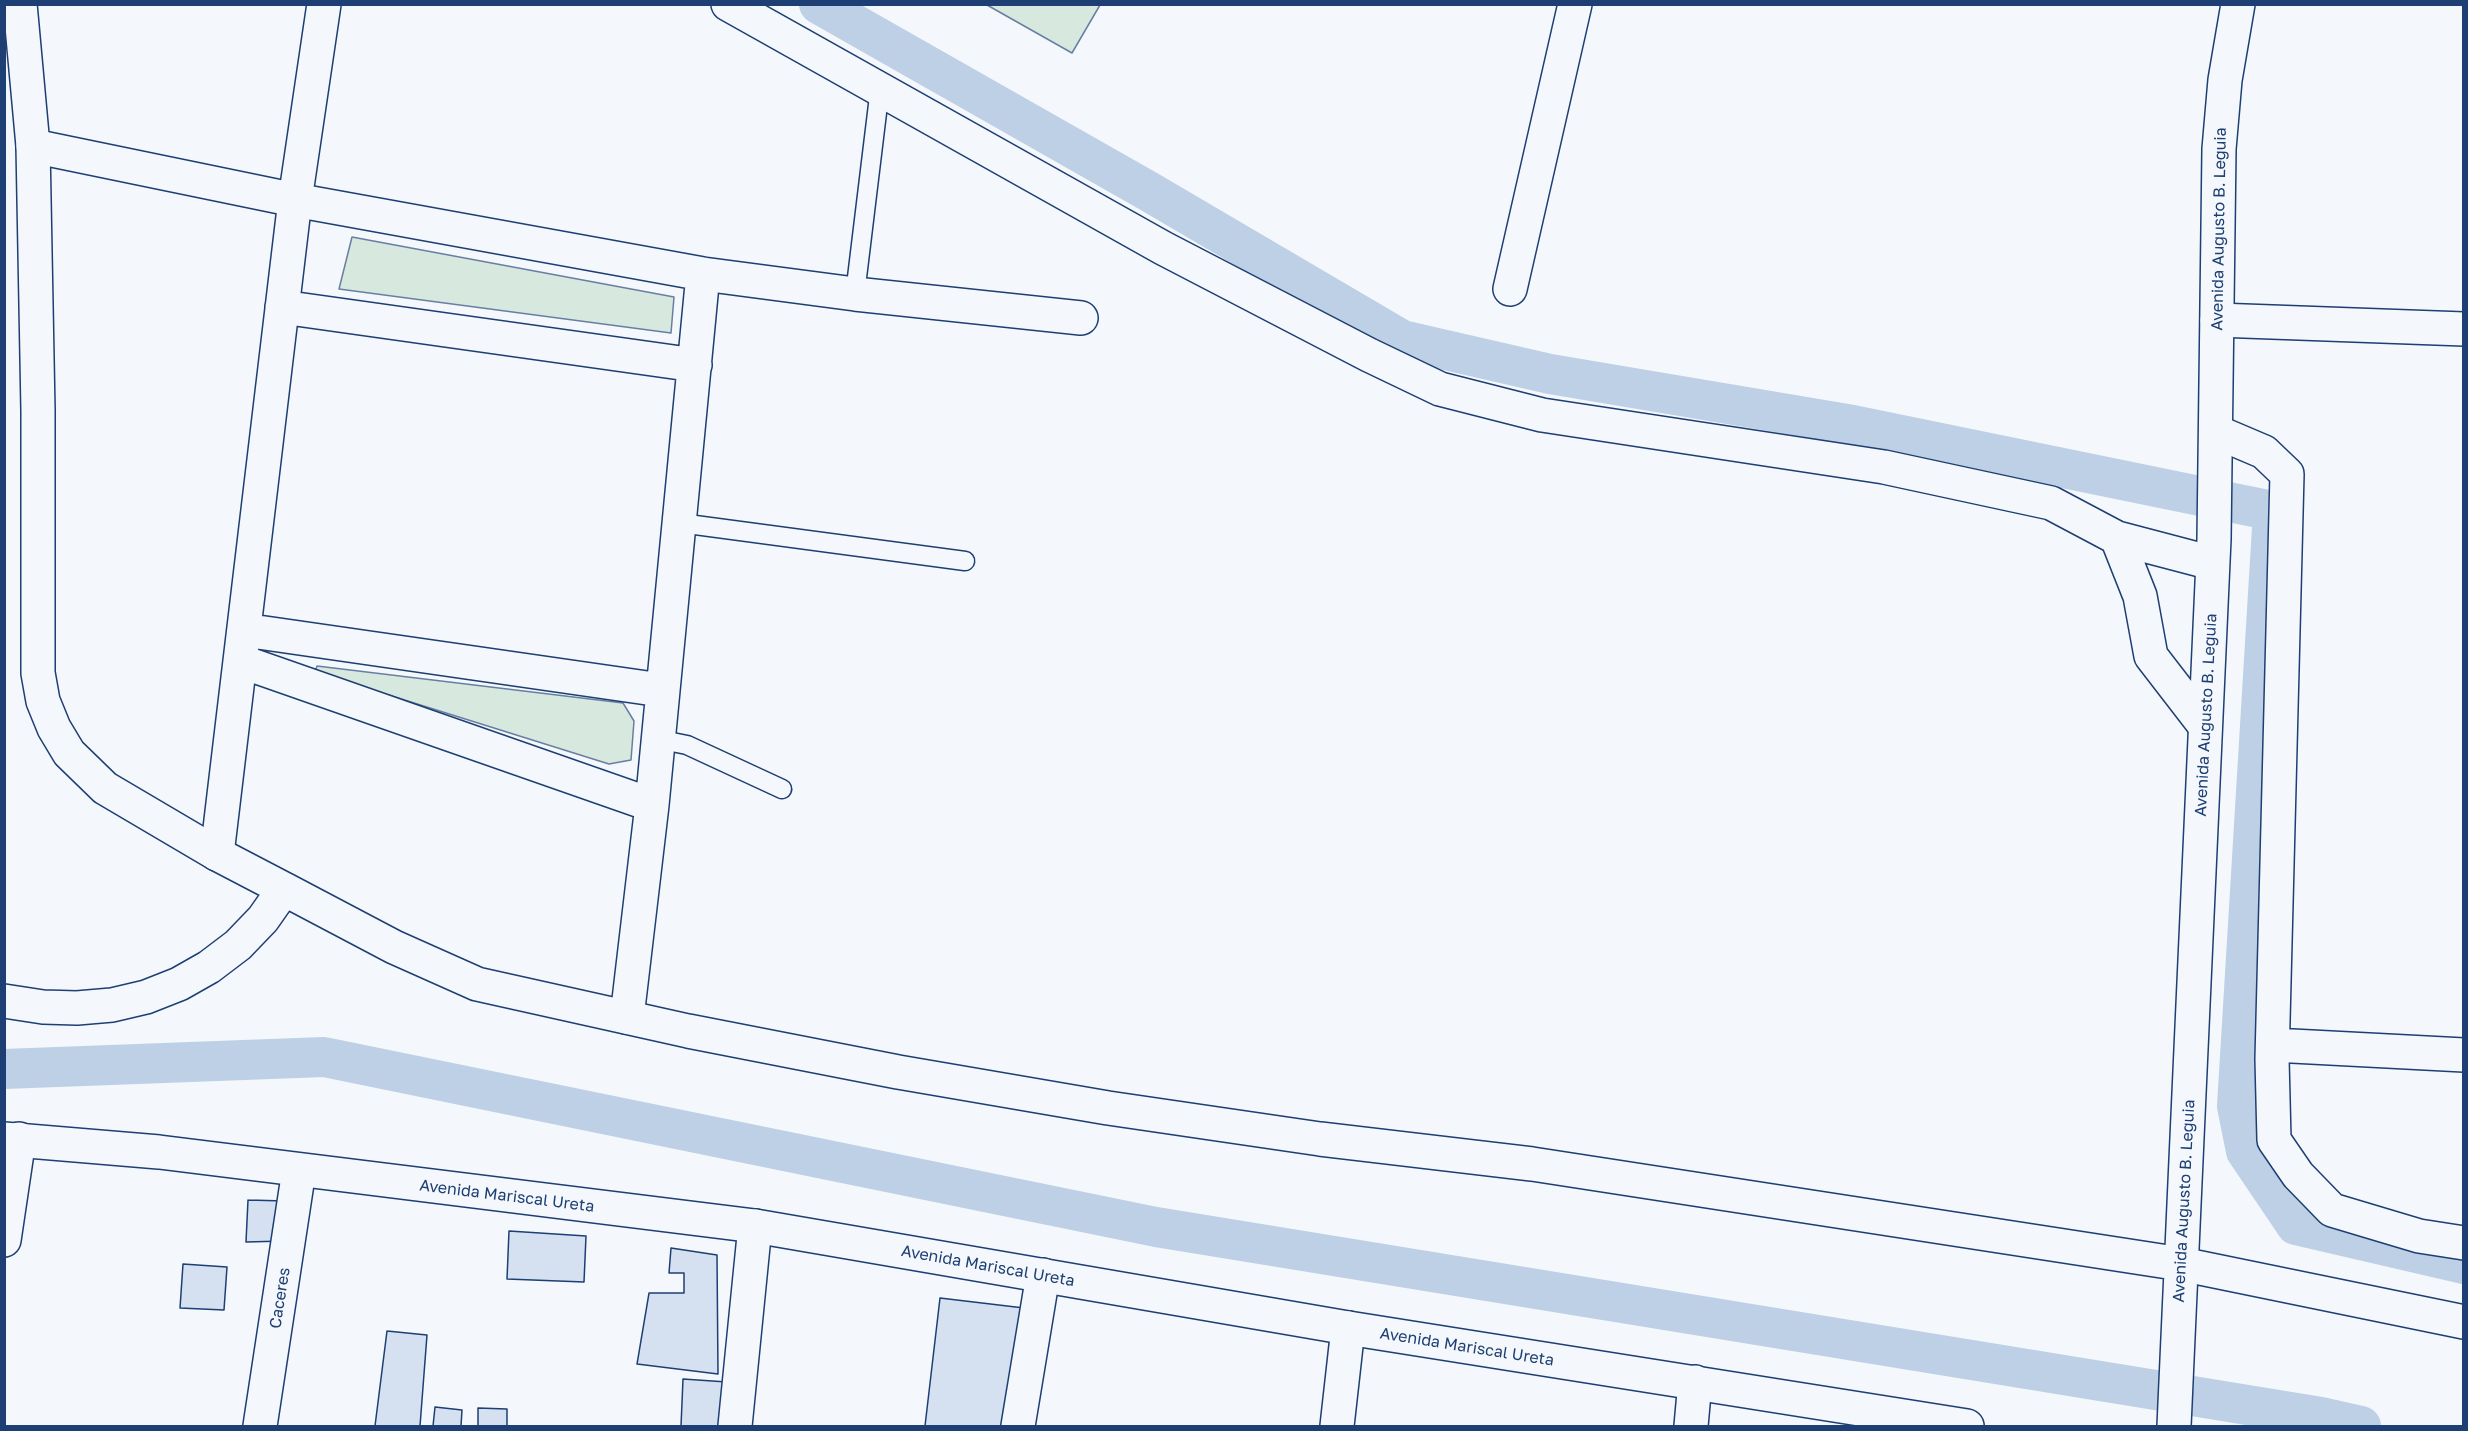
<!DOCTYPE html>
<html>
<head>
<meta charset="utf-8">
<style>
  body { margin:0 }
  #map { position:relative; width:2468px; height:1431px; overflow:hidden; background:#f4f7fb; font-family:"Golos Text",sans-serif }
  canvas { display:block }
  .frame { position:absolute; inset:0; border:6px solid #1d3f73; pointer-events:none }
</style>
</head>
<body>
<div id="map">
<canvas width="2468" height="1431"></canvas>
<div class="frame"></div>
</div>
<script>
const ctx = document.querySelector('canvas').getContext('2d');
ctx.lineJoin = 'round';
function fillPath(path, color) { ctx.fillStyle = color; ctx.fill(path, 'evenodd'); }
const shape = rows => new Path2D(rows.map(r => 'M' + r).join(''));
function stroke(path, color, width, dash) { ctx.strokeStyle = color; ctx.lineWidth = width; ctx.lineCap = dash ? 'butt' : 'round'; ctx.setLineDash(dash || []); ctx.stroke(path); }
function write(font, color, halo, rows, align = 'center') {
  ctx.font = font + ' "Golos Text",sans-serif'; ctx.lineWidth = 4.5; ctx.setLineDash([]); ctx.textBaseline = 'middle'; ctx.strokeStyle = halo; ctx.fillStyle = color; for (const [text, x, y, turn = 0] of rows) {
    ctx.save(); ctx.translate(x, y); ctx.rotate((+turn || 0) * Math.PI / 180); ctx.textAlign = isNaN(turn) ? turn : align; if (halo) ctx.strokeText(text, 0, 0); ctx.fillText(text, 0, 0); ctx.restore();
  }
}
const green = shape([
  [987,5,1100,5,1072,53,987,5],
  [352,237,674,297,671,333,339,289,352,237],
  [317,666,623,703,634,721,631,760,609,764,315,672,317,666]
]);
fillPath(green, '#d7e8df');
stroke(green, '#687fa3', 1.5);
stroke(shape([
  [819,4,1148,191,1402,340,1550,374,1853,425,2273,511,2237,1106,2246,1151,2296,1225,2464,1264],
  [4,1069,324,1057,1156,1227,2321,1417,2361,1426]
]), '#bed0e5', 40);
const building = shape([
  [248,1200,285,1201,284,1241,246,1242,248,1200],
  [509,1231,586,1236,584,1282,507,1279,509,1231],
  [671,1248,717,1255,718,1374,637,1364,649,1293,684,1293,684,1273,669,1273,671,1248],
  [183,1264,227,1267,224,1310,180,1308,183,1264],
  [940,1298,1024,1308,1007,1426,925,1426,940,1298],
  [387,1331,427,1335,420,1426,375,1426,387,1331],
  [683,1379,727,1382,725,1426,681,1426,683,1379],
  [435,1407,462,1410,461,1426,433,1426,435,1407],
  [478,1408,507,1409,507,1426,478,1426,478,1408]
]);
fillPath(building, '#d5e0f0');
stroke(building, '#1d3f73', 1.5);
const service = shape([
  [855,294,880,88],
  [680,523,965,561],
  [657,739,687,745,782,789]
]);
const minor = shape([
  [728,4,1163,248,1369,355,1440,389,1542,415,1884,467,2051,503,2117,538,2212,563],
  [33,146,295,200,703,274,855,294,1081,318],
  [1510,289,1575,4],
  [282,307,695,365],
  [2217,320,2464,329],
  [2217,432,2264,452,2287,474,2272,1059,2274,1140,2298,1175,2332,1210,2419,1236,2464,1243],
  [2117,538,2140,596,2151,656,2205,726],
  [244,630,661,690],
  [240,661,652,805],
  [217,854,295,200,324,4],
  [627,1017,652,805,703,274],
  [2273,1045,2464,1055],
  [4,1240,19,1139],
  [260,1426,299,1170],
  [735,1426,755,1226],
  [1018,1426,1043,1275],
  [1337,1426,1348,1328],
  [1691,1426,1695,1382]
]);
const tertiary = shape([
  [20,4,33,146,38,411,38,673,43,701,54,728,69,753,105,788,217,854,284,889],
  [4,1001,43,1007,77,1008,112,1005,146,997,179,984,209,967,238,945,263,919,284,889,394,947,477,984,688,1031,898,1072,1108,1108,1320,1139,1532,1164,2181,1264,2464,1322],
  [4,1139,159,1152,755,1226,1348,1328,1967,1426],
  [2174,1426,2214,539,2219,149,2225,80,2238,4]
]);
stroke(service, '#1d3f73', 21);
stroke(minor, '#1d3f73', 36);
stroke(tertiary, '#1d3f73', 36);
stroke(service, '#f4f7fb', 18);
stroke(minor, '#f4f7fb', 33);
stroke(tertiary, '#f4f7fb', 33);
write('16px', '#1d3f73', '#f4f7fb', [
  ["Avenida Augusto B. Leguia",2219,229,-89],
  ["Avenida Augusto B. Leguia",2206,715,-87],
  ["Avenida Mariscal Ureta",507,1196,7],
  ["Avenida Augusto B. Leguia",2184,1201,-87],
  ["Avenida Mariscal Ureta",988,1266,10],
  ["Caceres",280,1298,-81],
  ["Avenida Mariscal Ureta",1467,1347,9]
]);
</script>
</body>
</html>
